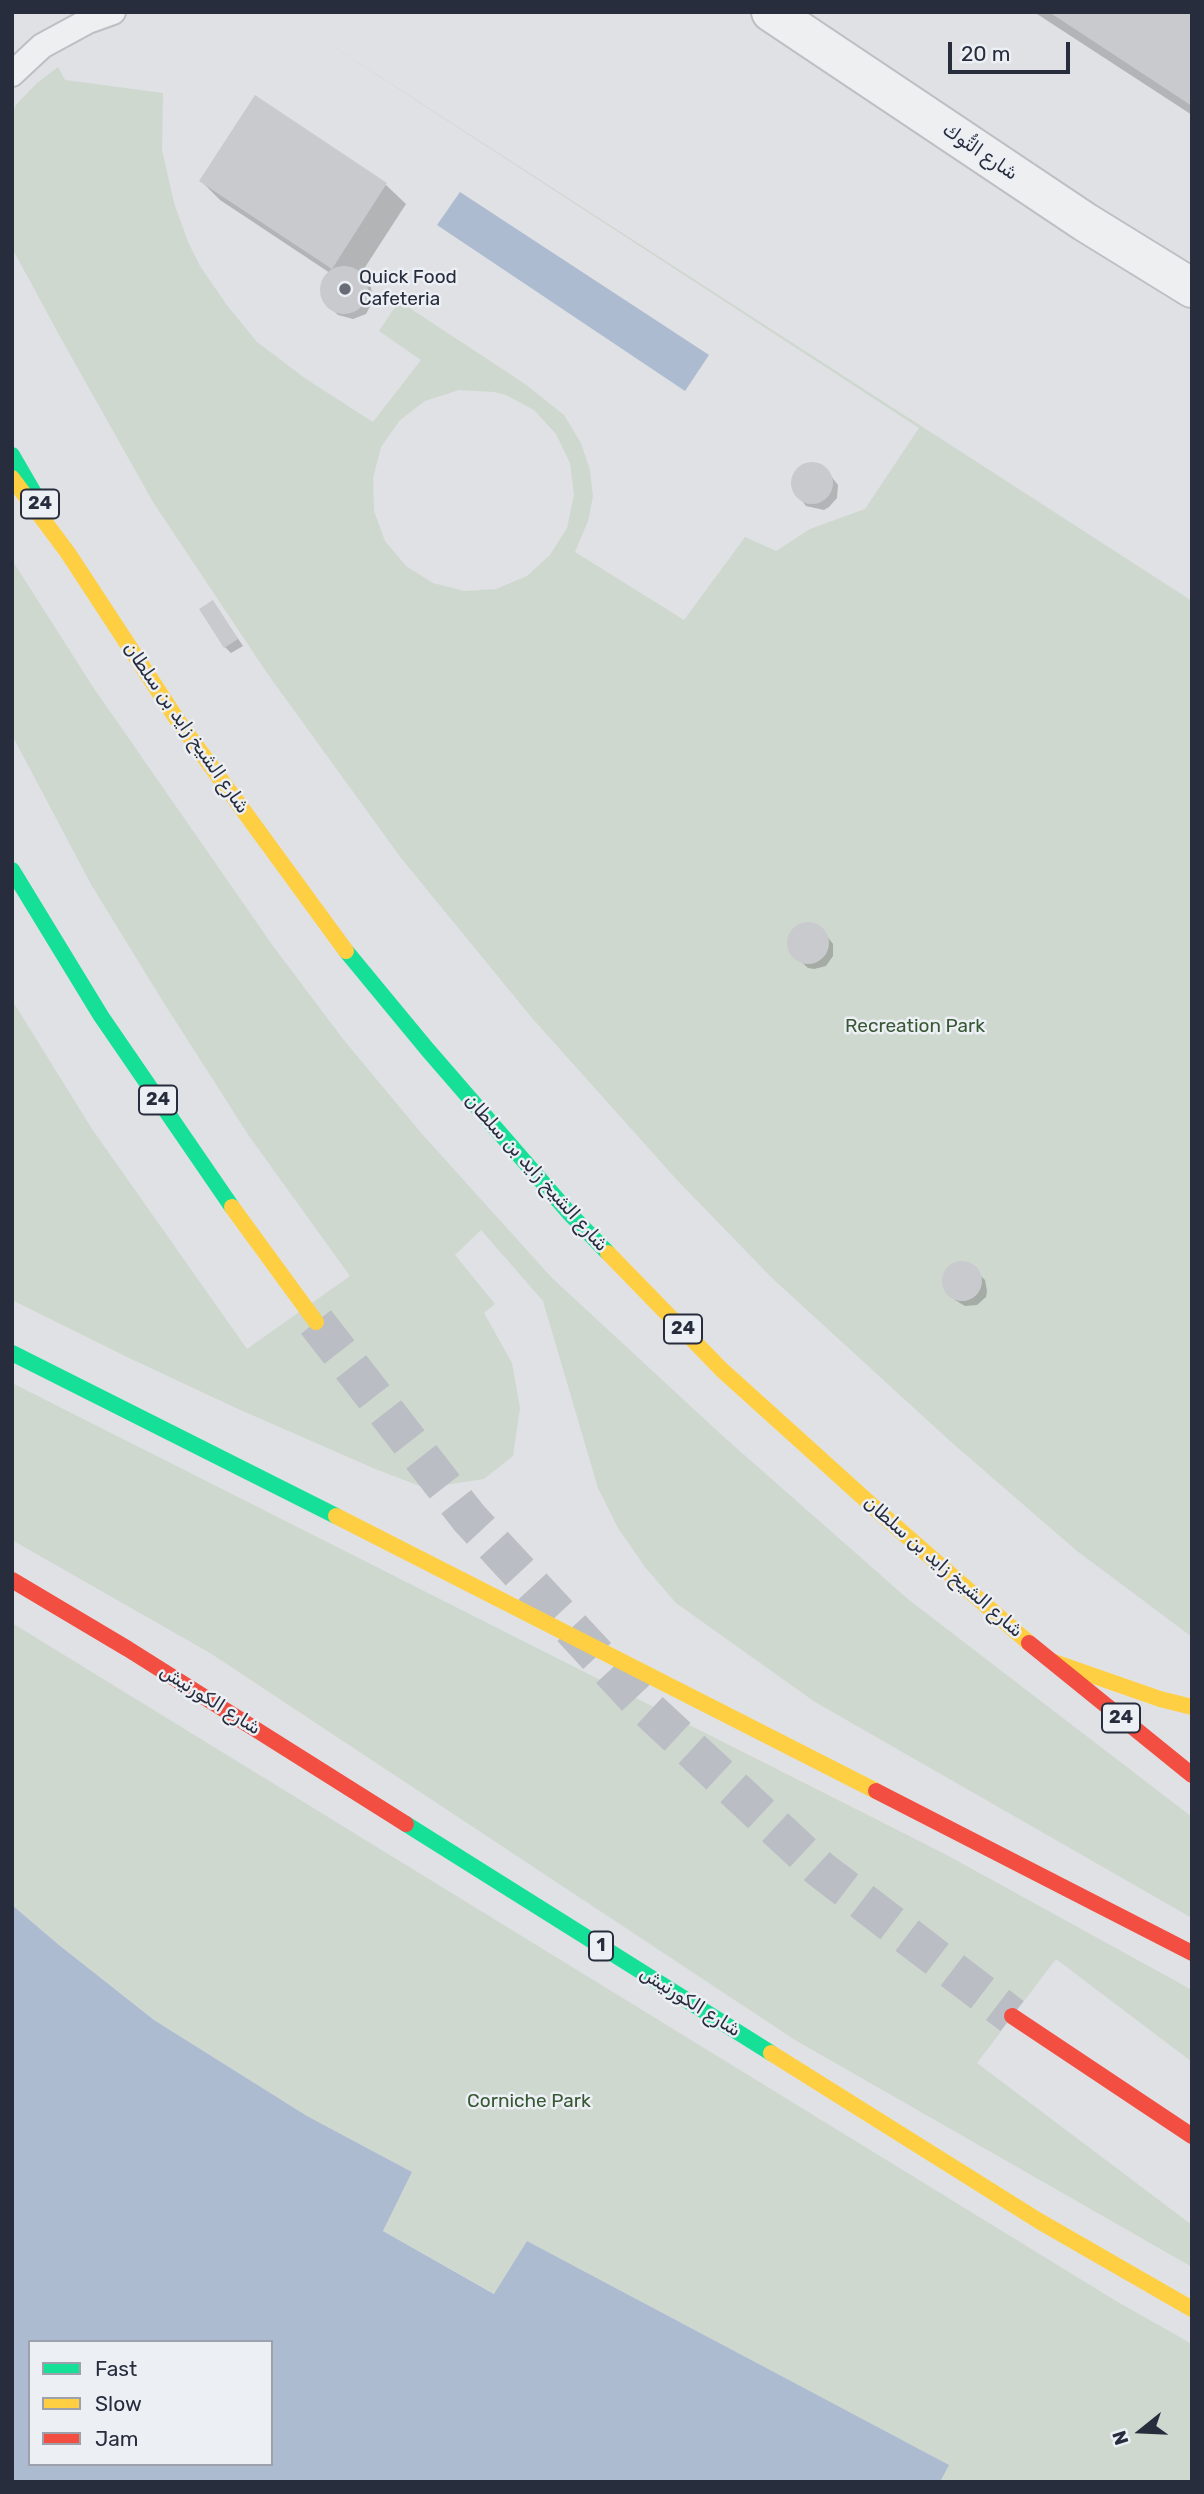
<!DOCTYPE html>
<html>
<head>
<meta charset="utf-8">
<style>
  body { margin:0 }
  #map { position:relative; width:1204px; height:2494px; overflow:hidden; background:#dfe1e4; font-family:Rubik,sans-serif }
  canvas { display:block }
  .frame { position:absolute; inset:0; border:14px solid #272d3d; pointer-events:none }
  .legend { position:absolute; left:28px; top:2340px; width:245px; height:126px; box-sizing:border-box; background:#eceff4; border:2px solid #9da1ab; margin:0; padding:9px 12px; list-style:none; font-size:21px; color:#272d3d }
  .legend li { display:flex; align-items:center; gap:14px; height:35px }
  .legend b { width:35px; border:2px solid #9da1ab }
  .north { position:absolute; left:1106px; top:2396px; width:70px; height:70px; -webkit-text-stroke:5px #eceff4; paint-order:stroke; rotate:252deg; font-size:19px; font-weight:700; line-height:28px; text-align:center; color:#272d3d }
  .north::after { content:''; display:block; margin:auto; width:24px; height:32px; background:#272d3d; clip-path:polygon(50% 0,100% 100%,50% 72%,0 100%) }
  .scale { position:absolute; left:948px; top:42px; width:122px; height:32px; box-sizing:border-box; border:4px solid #272d3d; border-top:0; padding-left:9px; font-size:21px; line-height:24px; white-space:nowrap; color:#272d3d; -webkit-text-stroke:5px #eceff4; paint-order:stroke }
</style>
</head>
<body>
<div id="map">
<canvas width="1204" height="2494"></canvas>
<div class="frame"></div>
<ul class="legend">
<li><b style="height:9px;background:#16e098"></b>Fast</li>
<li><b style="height:9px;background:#ffcf43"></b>Slow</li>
<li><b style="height:9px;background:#f24e42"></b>Jam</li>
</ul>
<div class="north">N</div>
<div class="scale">20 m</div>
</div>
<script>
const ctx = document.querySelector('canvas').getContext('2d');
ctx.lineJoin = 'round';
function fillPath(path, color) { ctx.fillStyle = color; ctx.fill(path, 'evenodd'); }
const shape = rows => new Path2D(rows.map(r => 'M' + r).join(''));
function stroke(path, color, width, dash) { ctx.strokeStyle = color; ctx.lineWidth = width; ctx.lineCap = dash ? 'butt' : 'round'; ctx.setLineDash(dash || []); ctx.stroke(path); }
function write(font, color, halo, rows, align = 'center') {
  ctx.font = font + ' Rubik,"Noto Naskh Arabic",sans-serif'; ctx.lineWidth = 5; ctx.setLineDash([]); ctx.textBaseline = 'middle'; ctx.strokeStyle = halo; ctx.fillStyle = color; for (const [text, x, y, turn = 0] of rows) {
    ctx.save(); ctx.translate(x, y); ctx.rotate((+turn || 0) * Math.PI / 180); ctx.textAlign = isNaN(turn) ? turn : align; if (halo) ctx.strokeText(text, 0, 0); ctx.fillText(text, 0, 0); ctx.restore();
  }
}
fillPath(shape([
  [308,30,1192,601,1192,1637,1077,1551,950,1441,772,1278,677,1180,532,1018,401,858,267,673,153,502,63,342,12,248,12,114,16,105,36,84,58,67,65,80,163,93,162,150,174,203,188,242,200,266,226,304,257,342,306,379,373,422,421,360,379,331,399,301,525,384,564,415,581,443,590,470,593,496,588,521,575,552,684,620,745,537,776,551,810,529,865,509,919,428],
  [459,390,494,392,506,395,534,410,556,434,570,463,574,495,567,528,550,555,527,576,496,589,464,591,433,583,406,566,385,541,374,511,373,478,381,447,400,420,425,401],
  [12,560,93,687,273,946,343,1039,422,1134,552,1278,725,1438,909,1600,1192,1817,1192,1918,815,1702,676,1603,645,1567,618,1528,598,1488,543,1301,481,1230,455,1255,495,1304,484,1313,512,1363,520,1408,513,1456,484,1479,425,1488,373,1468,236,1408,127,1357,12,1300,12,1000,92,1129,247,1349,350,1276,249,1136,162,1000,92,886,12,735],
  [12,1383,943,1853,1192,1990,1192,2062,1056,1959,977,2063,1192,2225,1192,2267,795,2040,210,1653,12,1540],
  [12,1623,1116,2301,1192,2344,1192,2482,940,2482,948,2465,527,2241,495,2294,383,2231,412,2172,307,2116,154,2020,59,1945,12,1905]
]), '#ced8cf');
fillPath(shape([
  [460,192,709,355,685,391,437,225],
  [12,1905,59,1945,154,2020,307,2116,412,2172,383,2231,494,2294,527,2241,949,2465,940,2482,12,2482],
  [30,2342,271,2342,271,2464,30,2464]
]), '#adbbd0');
fillPath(shape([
  [1034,12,1192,12,1192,115],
  [255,98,386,185,406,204,360,275,371,287,373,301,366,314,353,319,338,315,326,303,322,289,330,273,220,200,201,181],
  [804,465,817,465,824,467,838,485,837,498,829,507,824,510,806,506,792,487,794,474],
  [213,602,243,646,231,653,225,647],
  [812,924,823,931,833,944,833,956,826,966,814,969,808,968,792,953,789,940,794,929,799,925],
  [963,1263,969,1265,985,1280,987,1291,986,1297,977,1305,965,1306,955,1300,945,1287,945,1275,952,1267]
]), '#0003');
fillPath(shape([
  [1049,12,1192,12,1192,106],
  [255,95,387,183,332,269,199,181],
  '320 290a24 24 0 1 1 48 0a24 24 0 1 1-48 0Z',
  '791 483a21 21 0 1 1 42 0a21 21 0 1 1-42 0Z',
  [213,600,238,639,224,648,199,609],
  '787 943a21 21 0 1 1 42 0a21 21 0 1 1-42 0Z',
  '942 1281a20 20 0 1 1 40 0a20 20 0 1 1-40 0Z'
]), '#c9cace');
stroke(shape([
  [316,1322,469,1518,638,1700,820,1869,1012,2016]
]), '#babdc3', 38, [38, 19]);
const lane = shape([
  [12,74,42,46,88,21,113,12]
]);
const street = shape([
  [771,12,1085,222,1192,288]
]);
stroke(lane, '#bdbfc2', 28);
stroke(street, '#bdbfc2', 42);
stroke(lane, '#eeeff1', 24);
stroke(street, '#eeeff1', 38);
stroke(shape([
  [12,455,41,505],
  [12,870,101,1016,232,1207],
  [346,951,427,1049,570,1214,608,1253],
  [12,1353,336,1516],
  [406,1824,771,2053]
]), '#16e098', 16);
stroke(shape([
  [12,478,68,553,178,721,346,951],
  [232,1207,316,1322],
  [608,1253,722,1370,887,1519,1029,1643],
  [336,1516,876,1791],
  [1054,1662,1160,1699,1192,1707],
  [771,2053,1039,2221,1192,2309]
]), '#ffcf43', 16);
stroke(shape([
  [12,1580,128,1649,406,1824],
  [1029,1643,1192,1775],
  [876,1791,1192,1953],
  [1012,2016,1192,2136]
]), '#f24e42', 16);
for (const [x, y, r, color] of [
  [345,289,7,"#676c77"]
]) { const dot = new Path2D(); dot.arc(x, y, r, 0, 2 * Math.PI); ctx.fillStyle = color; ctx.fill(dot); stroke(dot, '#eceff4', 2.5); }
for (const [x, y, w] of [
  [40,504,38],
  [158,1100,38],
  [683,1329,38],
  [1121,1718,38],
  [601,1946,24]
]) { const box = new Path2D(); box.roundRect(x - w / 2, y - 14.5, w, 29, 5); ctx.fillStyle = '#eceff4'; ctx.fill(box); stroke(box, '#272d3d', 2); }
write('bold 18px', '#272d3d', null, [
  ["24",40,504],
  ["24",158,1100],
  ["24",683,1329],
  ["24",1121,1718],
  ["1",601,1946]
]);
write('19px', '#272d3d', '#eceff4', [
  ["شارع التُّوك",980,152,34],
  ["شارع الشيخ زايد بن سلطان",186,728,55],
  ["شارع الشيخ زايد بن سلطان",536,1173,48],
  ["شارع الشيخ زايد بن سلطان",943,1567,41],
  ["شارع الكورنيش",210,1700,32],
  ["شارع الكورنيش",690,2002,32]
]);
write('19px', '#272d3d', '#eceff4', [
  ["Quick Food",359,278],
  ["Cafeteria",359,300]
], 'left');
write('19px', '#385834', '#eceff4', [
  ["Recreation Park",915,1027],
  ["Corniche Park",529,2102]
]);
</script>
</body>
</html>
